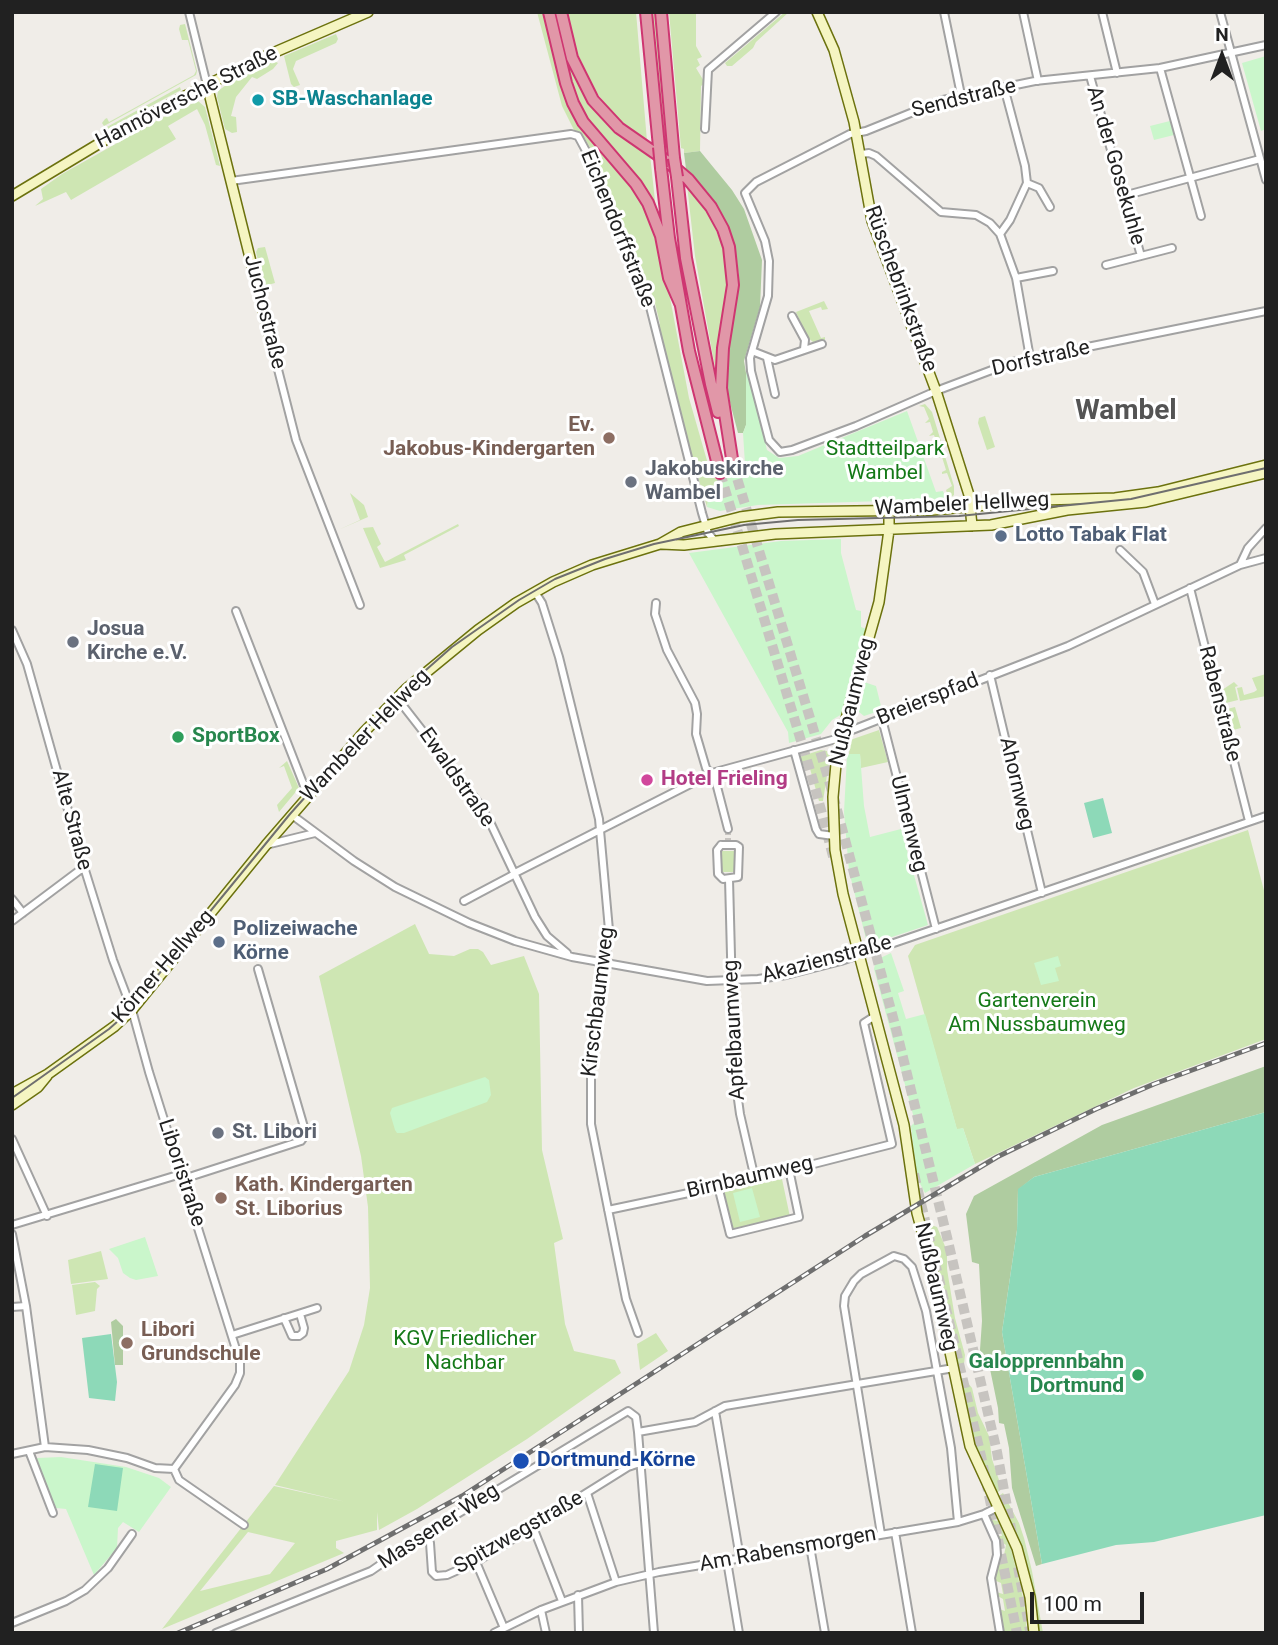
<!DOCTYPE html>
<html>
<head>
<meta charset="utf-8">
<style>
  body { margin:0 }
  #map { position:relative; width:1278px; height:1645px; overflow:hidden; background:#f0ede8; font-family:Roboto,sans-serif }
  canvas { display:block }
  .frame { position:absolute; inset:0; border:14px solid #212121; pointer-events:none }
  .north { position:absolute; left:1187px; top:21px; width:70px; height:70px; -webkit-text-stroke:5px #fff; paint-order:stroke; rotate:0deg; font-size:19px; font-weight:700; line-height:28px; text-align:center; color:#212121 }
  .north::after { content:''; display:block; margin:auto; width:24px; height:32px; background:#212121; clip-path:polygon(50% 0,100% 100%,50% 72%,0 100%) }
  .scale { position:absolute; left:1030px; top:1592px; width:114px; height:32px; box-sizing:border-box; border:4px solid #212121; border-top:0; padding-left:9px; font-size:21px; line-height:24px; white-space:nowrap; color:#212121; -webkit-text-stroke:5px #fff; paint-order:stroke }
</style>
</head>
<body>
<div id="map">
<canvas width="1278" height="1645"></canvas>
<div class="frame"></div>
<div class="north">N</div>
<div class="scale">100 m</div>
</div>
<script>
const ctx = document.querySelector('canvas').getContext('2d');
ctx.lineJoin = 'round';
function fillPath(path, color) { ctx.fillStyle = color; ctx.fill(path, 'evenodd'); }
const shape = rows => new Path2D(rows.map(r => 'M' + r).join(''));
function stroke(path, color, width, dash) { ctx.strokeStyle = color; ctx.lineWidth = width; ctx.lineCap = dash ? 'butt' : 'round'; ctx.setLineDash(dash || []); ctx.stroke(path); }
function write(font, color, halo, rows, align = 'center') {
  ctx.font = font + ' Roboto,sans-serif'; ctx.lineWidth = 6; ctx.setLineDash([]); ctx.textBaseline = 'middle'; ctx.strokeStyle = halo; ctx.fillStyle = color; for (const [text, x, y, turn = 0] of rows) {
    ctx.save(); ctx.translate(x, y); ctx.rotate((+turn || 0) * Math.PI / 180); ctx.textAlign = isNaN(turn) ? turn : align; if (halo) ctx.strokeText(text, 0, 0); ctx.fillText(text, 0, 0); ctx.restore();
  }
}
fillPath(shape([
  [537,12,546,12,562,84,632,186,652,220,664,266,689,398,712,478,743,459,745,464,710,490,707,507,687,440,658,325,660,324,654,299,595,156,585,139,574,130,562,106],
  [553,12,556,12,564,50,585,96,650,154,656,210,592,128,582,112,572,89],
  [567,12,636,12,647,141,618,120,593,88,576,50],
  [652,12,655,12,668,152,665,152],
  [669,12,696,12,696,46,702,57,697,59,700,65,696,68,705,83,701,86,700,151,684,153,684,149,681,148],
  [785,12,789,12,756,42,753,48,732,66,727,66,725,63],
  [185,24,197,71,196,75,104,126,102,123,105,119,107,118,109,122,194,75,196,71,188,40,182,40,179,29,180,25],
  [336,34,338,39,336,43,296,61,293,69,300,85,294,87,291,84,284,56],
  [274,61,278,63,273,69,257,79,252,77,236,97,231,116,236,117,237,132,232,133,225,129,217,97,218,91,226,85],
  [180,87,181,90,106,130,105,128],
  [198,101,205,107,220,166,216,165,205,125,197,109,168,126,176,139,71,200,66,192,35,206,43,199,41,189,62,174,169,114],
  [687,185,710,216,724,250,729,285,716,373,695,256],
  [265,247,275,283,264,286,256,252,258,248],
  [824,301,828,309,822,310,821,307,809,311,821,338,825,337,825,341,813,342,807,337,796,312],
  [925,404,932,412,943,448,935,452,935,450,939,448,934,435,929,436,933,432,930,422,925,423,929,419,924,407,919,406],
  [985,416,995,447,987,450,978,423,979,418],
  [944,453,954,486,954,495,949,499,946,490,952,486,947,473,942,474,942,472,946,470,942,457,937,458,936,456],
  [350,493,364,505,368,517,338,530,360,520],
  [458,524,459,526,404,555,406,560,380,568,363,528,373,527,381,544,377,547,385,562],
  [1266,674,1266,696,1240,701,1237,688,1242,687,1244,695,1254,692,1257,690,1252,678],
  [1234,682,1238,686,1235,687,1238,700,1226,703,1222,690],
  [1235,707,1241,728,1233,730,1227,709],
  [879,730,888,762,861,768,860,754,849,754,850,740],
  [821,750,827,751,830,756,823,801,819,801,809,765,801,763,799,757],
  [287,761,299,788,279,812,277,805,292,788,284,766,279,768],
  [1248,830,1266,898,1266,1039,1134,1088,975,1164,963,1128,957,1130,908,956,915,945],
  [722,851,735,851,735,872,722,872],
  [415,924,429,954,454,956,470,949,478,949,483,952,491,965,524,956,539,994,542,1150,563,1239,554,1243,565,1324,574,1351,615,1360,621,1373,527,1439,417,1509,379,1530,377,1512,377,1530,336,1541,336,1548,344,1553,162,1629,274,1486,346,1502,275,1485,349,1371,364,1325,370,1288,368,1207,361,1156,319,976],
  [248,1532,295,1543,270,1574,200,1591],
  [782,1179,790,1217,731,1231,722,1192],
  [926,1223,937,1227,947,1251,947,1269,955,1318,965,1355,963,1373,959,1373,939,1270],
  [101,1251,108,1279,71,1284,68,1260],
  [95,1282,100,1286,97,1289,95,1311,76,1315,72,1285],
  [656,1333,668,1351,640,1370,637,1344],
  [964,1378,972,1388,978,1413,989,1436,992,1459,1001,1486,1000,1491,995,1493,974,1446,960,1379],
  [1003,1493,1019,1523,1024,1538,1032,1571,1043,1633,1038,1633,1036,1603,1028,1569,1018,1541,997,1497],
  [988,1519,998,1521,1011,1549,1024,1602,1027,1633,1003,1633,999,1609,1005,1611,1003,1599,996,1595,996,1592,1003,1594,1001,1583,994,1580,993,1573,998,1559,1003,1560,1006,1545,998,1540,997,1536,1002,1536,1001,1532]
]), '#cee6b3');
fillPath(shape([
  [700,151,732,190,744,209,762,260,760,307,744,361,746,373,746,425,743,433,738,433,727,391,729,347,739,278,736,254,728,229,717,205,686,169,684,153],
  [1266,1066,1266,1112,1034,1177,1018,1190,1017,1230,1002,1332,1042,1564,1036,1566,1012,1488,1009,1448,1004,1424,999,1423,998,1408,990,1369,980,1350,982,1321,979,1264,972,1262,966,1214,974,1196,1102,1125],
  [116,1319,123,1326,123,1365,115,1365,111,1322]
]), '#afcca0');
fillPath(shape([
  [1266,56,1266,129,1261,131,1242,63],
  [1170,121,1174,135,1154,140,1150,126],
  [748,372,767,450,779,458,798,456,907,411,936,492,943,491,946,499,758,505,720,511,707,507,710,490,745,464,743,433,746,425,746,373],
  [841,539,841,553,856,610,861,611,861,627,866,629,842,714,832,720,821,734,789,743,788,732,689,553,781,541],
  [864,682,876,686,882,710,864,716,859,712,859,702],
  [849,754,860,754,864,806,870,837,901,829,928,925,877,942,869,942,866,939,849,871,844,812,847,756],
  [891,953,904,991,898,993,906,1019,925,1014,957,1129,963,1128,975,1164,925,1193,917,1178,911,1126,915,1122,874,969,876,960],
  [1058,956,1061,966,1055,968,1059,981,1041,985,1034,963],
  [485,1077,489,1080,491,1095,487,1102,404,1133,397,1133,395,1130,390,1113,392,1108],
  [752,1188,760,1217,740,1222,733,1193],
  [145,1237,158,1276,136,1280,130,1278,123,1273,118,1258,109,1249],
  [61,1457,126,1467,159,1478,171,1487,139,1532,123,1522,118,1528,117,1548,94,1575,66,1509,56,1508,36,1460,37,1458]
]), '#caf6cb');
fillPath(shape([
  [1103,798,1112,833,1093,838,1084,803],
  [1266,1112,1266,1515,1154,1542,1116,1545,1042,1564,1002,1332,1017,1230,1018,1189,1034,1177],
  [111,1334,117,1382,115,1401,89,1398,82,1338],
  [95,1464,123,1468,117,1511,88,1507]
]), '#8dd9b8');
stroke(shape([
  [728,829,728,840]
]), '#c7c4c0', 6, [6, 3]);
stroke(shape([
  [733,465,830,784,895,1025,947,1237,997,1452,1012,1534],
  [720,473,815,787,834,860],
  [914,1174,981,1456,1017,1633],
  [1018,1567,1030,1630]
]), '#c7c4c0', 10, [10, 5]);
const street = shape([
  [189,12,207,85],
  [944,12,961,95],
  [1023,12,1038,81],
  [1102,12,1117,73],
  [1220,12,1266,180],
  [1266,45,1160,68,1035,81,943,100,866,131,850,134,756,182,745,193,765,241,769,261,768,296,750,358,751,371,769,440,780,452,792,450,856,426,936,391,1013,362,1266,311],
  [1160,68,1201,216],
  [1090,76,1141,256,1106,265],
  [705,129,708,70,776,12],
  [861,154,869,153,876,156,941,212,976,215,990,223,1000,234,1016,278,1030,358],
  [231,181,571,134,578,136,592,162,650,307,702,513,708,533,714,540],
  [1027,183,1039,188,1050,207],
  [1123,196,1260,159],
  [1000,234,1010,220,1027,183,1025,166,1004,87],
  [1141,256,1172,248],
  [1016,278,1053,271],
  [792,316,805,340,804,349],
  [271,342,296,440,360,605],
  [752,351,775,360,822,344],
  [767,358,775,394],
  [1120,550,1143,572,1155,604],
  [1240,565,1248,548,1266,528],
  [1190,588,1249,821],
  [535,592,542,603,559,657,599,819,609,930,591,1067,591,1124,626,1299,638,1333],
  [656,603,655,614,667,650,695,703,697,714,696,734,706,768,715,779,728,829],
  [236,611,308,796],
  [12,630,27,664,84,867,113,960,132,1010,149,1072,240,1362,240,1373,235,1385,174,1469],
  [990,675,1042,893],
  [397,698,478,802,490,822,535,917,547,936,567,953],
  [882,719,936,929],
  [794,750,816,829,819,834,834,836],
  [292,815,354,861,395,887,469,923,515,941,572,957,707,981,758,979,786,975,841,961,1266,816],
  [266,845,315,833],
  [721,845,736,845,739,847,738,877,723,879,718,874,717,850,721,845],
  [515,873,712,773,836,739,847,732,1068,646,1240,565,1266,558],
  [729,879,734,1070,740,1114,755,1179],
  [12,899,23,913],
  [464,901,515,874],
  [12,921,84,867],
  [12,1139,47,1216],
  [183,1179,301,1141,306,1134,258,969],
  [718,1186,730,1234,799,1217,789,1169],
  [608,1210,755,1179,892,1144,864,1023,875,1016],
  [12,1225,181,1174],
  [12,1234,26,1306,45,1447],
  [12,1307,26,1306],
  [284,1318,292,1336,299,1336,303,1333,304,1328,300,1314],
  [232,1335,317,1308],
  [715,1411,740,1558],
  [638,1432,695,1422,725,1406,954,1368],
  [29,1451,53,1513],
  [12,1454,45,1447,88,1450,127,1458,155,1468,174,1469],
  [174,1469,179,1480,244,1525],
  [587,1493,616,1582],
  [984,1514,996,1541,997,1555,991,1578,1000,1633],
  [533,1527,562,1601],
  [895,1532,912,1633],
  [426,1533,430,1543,432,1572,436,1576,447,1575,476,1562,628,1467,640,1463],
  [881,1534,844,1306,845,1296,854,1281,861,1274,894,1256,904,1259,912,1267,926,1311,951,1448,958,1522],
  [810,1546,825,1633],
  [727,1561,739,1633],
  [476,1562,504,1628],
  [578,1595,579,1633],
  [541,1610,546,1633],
  [12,1623,66,1601,85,1590,108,1568,132,1534],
  [216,1633,371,1571,426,1533,628,1411,636,1417,638,1432,654,1633],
  [494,1633,541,1610,616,1582,659,1572,958,1522,984,1514,998,1507]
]);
const secondary = shape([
  [817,12,834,50,854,122,872,221,936,391,969,495,972,526],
  [207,85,271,342],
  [12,196,105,140,187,95,259,59,368,12],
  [889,511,889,530,879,602,844,726,836,764,833,797,835,850,843,894,904,1125,917,1213,933,1272,970,1446,1017,1548,1030,1597,1034,1633],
  [661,544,684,545,775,534,991,525,1067,510,1146,502,1266,473],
  [12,1094,48,1074,115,1026,132,1010,266,845,364,732,406,689,478,630,516,603,553,582,592,565,660,544,681,532,740,517,778,512,933,510,1042,500,1115,498,1158,492,1266,465],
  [12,1105,38,1087,47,1076]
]);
const highway = shape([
  [549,12,566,83,573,103,583,122,636,184,648,203,661,236,669,278,680,303],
  [561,12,572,58,593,100,619,128,668,162,688,179,711,207,723,229,729,247,733,285,723,348,721,388,733,465],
  [646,12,659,147],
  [661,12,674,158],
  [661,168,669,238,689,351,720,473],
  [677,177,686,258,711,384,718,412]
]);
stroke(street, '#a2a2a2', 10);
stroke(secondary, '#6c720e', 12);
stroke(highway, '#ce3671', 14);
stroke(street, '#fff', 6);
stroke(secondary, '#f5f5c2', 9);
stroke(highway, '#e197a8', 10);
stroke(shape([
  [12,1098,109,1029,126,1014,290,814,392,700,452,647,519,600,555,579,605,559,654,544,744,525,798,520,959,516,1131,499,1266,468]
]), '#6f6f6f', 2);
const rail = shape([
  [178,1633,327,1569,462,1496,865,1236,997,1157,1096,1109,1154,1084,1266,1043]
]);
stroke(rail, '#6f6f6f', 5);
stroke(rail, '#fff', 2.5, [8]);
const highwayBridge = shape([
  [659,147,661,168],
  [674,158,677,177]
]);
stroke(highwayBridge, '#ce3671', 14, []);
stroke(highwayBridge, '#e197a8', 10);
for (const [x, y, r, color] of [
  [258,100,7,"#0f9aa8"],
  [609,438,7,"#8d6e63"],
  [631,482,7,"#6b7280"],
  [1001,536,7,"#5c6f8a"],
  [73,642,7,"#6b7280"],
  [178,737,7,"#2e9e5b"],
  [647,780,7,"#d1479c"],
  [219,942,7,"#5c6f8a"],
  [218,1133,7,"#6b7280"],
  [221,1198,7,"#8d6e63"],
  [127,1343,7,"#8d6e63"],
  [1138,1375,7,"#2e9e5b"],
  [521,1461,9,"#1a4fb4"]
]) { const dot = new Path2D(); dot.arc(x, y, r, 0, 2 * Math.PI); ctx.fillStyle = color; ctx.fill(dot); stroke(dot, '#fff', 2.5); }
write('21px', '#212121', '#fff', [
  ["Hannöversche Straße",187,98,-27],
  ["Sendstraße",964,99,-14],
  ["An der Gosekuhle",1115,166,74],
  ["Eichendorffstraße",617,229,68],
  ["Rüschebrinkstraße",900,289,70],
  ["Juchostraße",264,312,76],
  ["Dorfstraße",1041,359,-13],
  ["Wambeler Hellweg",962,505,-3],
  ["Breierspfad",928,700,-22],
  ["Nußbaumweg",853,702,-76],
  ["Rabenstraße",1219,704,76],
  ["Wambeler Hellweg",366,736,-46],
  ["Ewaldstraße",456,778,55],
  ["Ahornweg",1016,784,77],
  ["Alte Straße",71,820,75],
  ["Ulmenweg",908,824,76],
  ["Akazienstraße",827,960,-15],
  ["Körner Hellweg",164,967,-49],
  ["Kirschbaumweg",599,1002,-83],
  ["Apfelbaumweg",735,1030,-93],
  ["Liboristraße",181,1173,72],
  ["Birnbaumweg",750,1178,-13],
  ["Nußbaumweg",935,1287,77],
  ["Massener Weg",439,1527,-33],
  ["Spitzwegstraße",519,1533,-30],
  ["Am Rabensmorgen",788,1550,-10]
]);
write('bold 21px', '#0d838f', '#fff', [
  ["SB-Waschanlage",272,100]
], 'left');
write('bold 21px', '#785e54', '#fff', [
  ["Ev.",595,426,"right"],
  ["Jakobus-Kindergarten",595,450,"right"],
  ["Kath. Kindergarten",235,1186],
  ["St. Liborius",235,1210],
  ["Libori",141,1331],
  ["Grundschule",141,1355]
], 'left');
write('21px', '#157918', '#fff', [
  ["Stadtteilpark",885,450],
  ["Wambel",885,474],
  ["Gartenverein",1037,1002],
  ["Am Nussbaumweg",1037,1026],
  ["KGV Friedlicher",465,1340],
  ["Nachbar",465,1364]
]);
write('bold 21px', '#5b616d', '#fff', [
  ["Jakobuskirche",645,470],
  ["Wambel",645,494],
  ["Josua",87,630],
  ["Kirche e.V.",87,654],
  ["St. Libori",232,1133]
], 'left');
write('bold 21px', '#4e5e75', '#fff', [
  ["Lotto Tabak Flat",1015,536],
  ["Polizeiwache",233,930],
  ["Körne",233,954]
], 'left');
write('bold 21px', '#27864d', '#fff', [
  ["SportBox",192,737],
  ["Galopprennbahn",1124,1363,"right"],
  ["Dortmund",1124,1387,"right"]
], 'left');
write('bold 21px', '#b23c85', '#fff', [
  ["Hotel Frieling",661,780]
], 'left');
write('bold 21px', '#164399', '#fff', [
  ["Dortmund-Körne",537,1461]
], 'left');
write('bold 28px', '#545454', '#fff', [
  ["Wambel",1126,412]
]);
</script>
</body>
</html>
